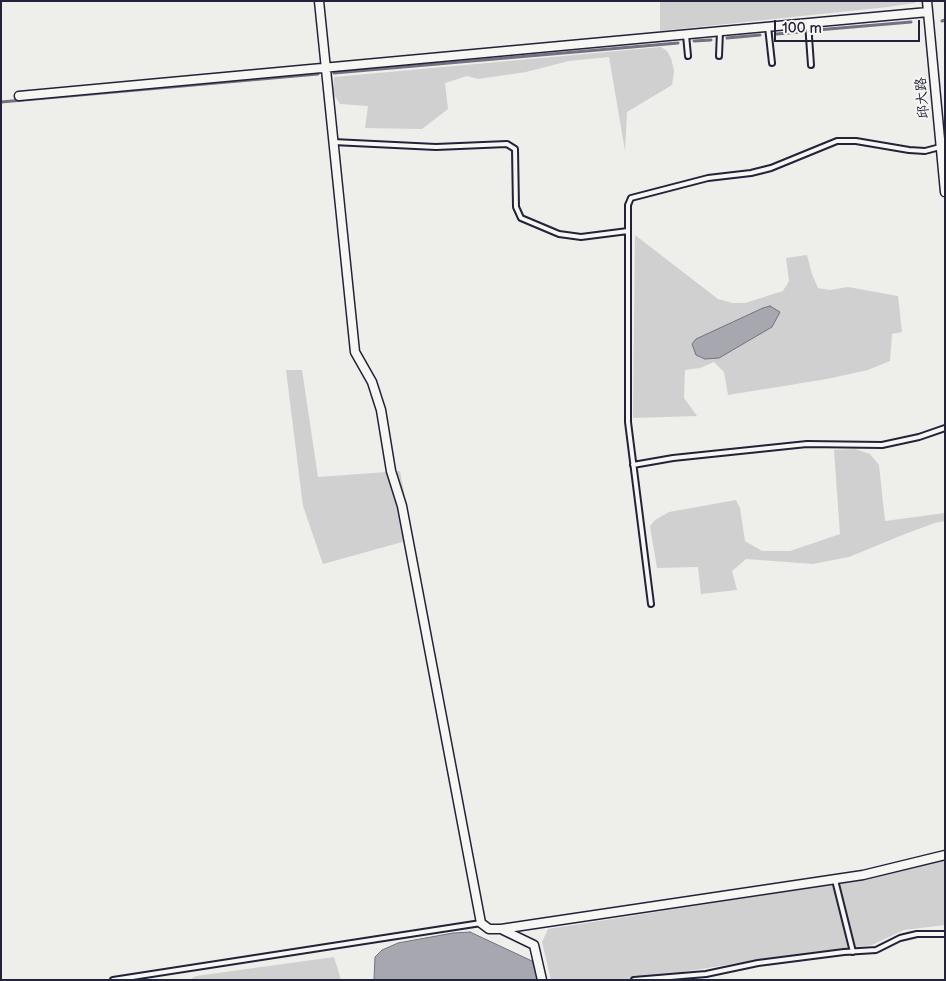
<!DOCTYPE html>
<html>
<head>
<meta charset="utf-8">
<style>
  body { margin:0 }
  #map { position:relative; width:946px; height:981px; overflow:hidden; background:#eeeeeb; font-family:"Balsamiq Sans",sans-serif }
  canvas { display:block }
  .frame { position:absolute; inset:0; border:2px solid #22223b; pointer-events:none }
  .scale { position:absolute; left:774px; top:20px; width:146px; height:22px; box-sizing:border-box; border:2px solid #22223b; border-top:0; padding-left:6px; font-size:15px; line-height:18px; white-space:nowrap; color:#22223b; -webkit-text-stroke:4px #f6f6f2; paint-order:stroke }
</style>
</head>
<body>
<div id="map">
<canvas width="946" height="981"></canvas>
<div class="frame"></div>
<div class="scale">100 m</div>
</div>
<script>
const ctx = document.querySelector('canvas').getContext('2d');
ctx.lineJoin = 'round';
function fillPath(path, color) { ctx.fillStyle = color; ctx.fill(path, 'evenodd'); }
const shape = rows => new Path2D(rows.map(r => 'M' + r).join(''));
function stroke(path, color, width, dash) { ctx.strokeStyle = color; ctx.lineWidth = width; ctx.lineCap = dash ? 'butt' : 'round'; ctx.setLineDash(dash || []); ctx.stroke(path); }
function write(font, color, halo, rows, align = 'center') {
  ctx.font = font + ' "Balsamiq Sans","LXGW WenKai TC",sans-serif'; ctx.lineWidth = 4; ctx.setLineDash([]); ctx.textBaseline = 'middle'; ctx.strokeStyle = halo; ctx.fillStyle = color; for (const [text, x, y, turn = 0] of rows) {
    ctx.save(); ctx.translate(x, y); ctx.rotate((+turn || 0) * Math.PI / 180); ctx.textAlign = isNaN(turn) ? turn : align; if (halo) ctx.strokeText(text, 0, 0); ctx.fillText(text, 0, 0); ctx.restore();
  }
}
fillPath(shape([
  [660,1,916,1,915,3,888,7,660,31],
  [661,47,667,51,671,58,674,71,672,85,627,112,625,151,609,57,569,61,526,72,478,79,467,76,445,83,448,109,422,129,365,128,368,106,340,104,333,93,334,77],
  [635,235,718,299,733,303,745,303,783,291,789,281,786,258,807,255,812,274,818,288,830,290,848,287,898,296,902,332,892,334,890,361,868,370,827,379,728,395,724,372,714,362,700,368,685,370,684,398,697,416,633,418],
  [286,370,302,370,318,477,400,471,413,539,323,564,303,506],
  [855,449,870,454,879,465,885,521,945,513,945,521,935,523,905,534,849,557,813,564,746,559,732,571,737,590,701,594,698,567,657,568,650,526,655,520,669,512,736,500,740,508,745,541,762,551,790,551,840,534,834,450],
  [945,858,945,925,904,930,872,945,745,962,632,980,551,980,542,942,548,929,867,879],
  [334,957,341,980,189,980,196,976]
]), '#d0d0d1');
const water = shape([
  [770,306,780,312,772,327,719,358,705,359,696,355,692,344,696,339,763,308,770,306],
  [470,932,532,961,539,980,374,980,375,957,382,950,398,943,453,933,470,932]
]);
fillPath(water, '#a7a7af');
stroke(water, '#727281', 1);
stroke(shape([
  [942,21,945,20],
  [817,30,911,22],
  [776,34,801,32],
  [727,38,760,35],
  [694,41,711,40],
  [334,73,678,43],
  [1,102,318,74]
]), '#727281', 3);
const service = shape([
  [808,23,811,65],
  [768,27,772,63],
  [686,35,688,56],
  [719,56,720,31],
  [333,142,436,147,507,144,515,149,516,207,521,218,559,234,581,237,628,231],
  [633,465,673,458,807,444,882,445,919,437,945,428],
  [651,604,628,422,628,205,631,198,708,178,751,173,771,168,837,141,856,141,909,150,925,151,940,147],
  [835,880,853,952],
  [113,980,481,923],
  [634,980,706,974,758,963,844,952,876,950,900,938,917,934,945,934]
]);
const minor = shape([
  [319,1,355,352,372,382,381,410,391,471,402,506,481,923,489,929,501,929,863,875,945,855],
  [927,1,945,192],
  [19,96,928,12],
  [503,930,534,945,542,980]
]);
stroke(service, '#22223b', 8);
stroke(minor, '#22223b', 11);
stroke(service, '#f6f6f2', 4);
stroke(minor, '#f6f6f2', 8);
write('14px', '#22223b', '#f6f6f2', [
  ["邱大路",923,98,-95]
]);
</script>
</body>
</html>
